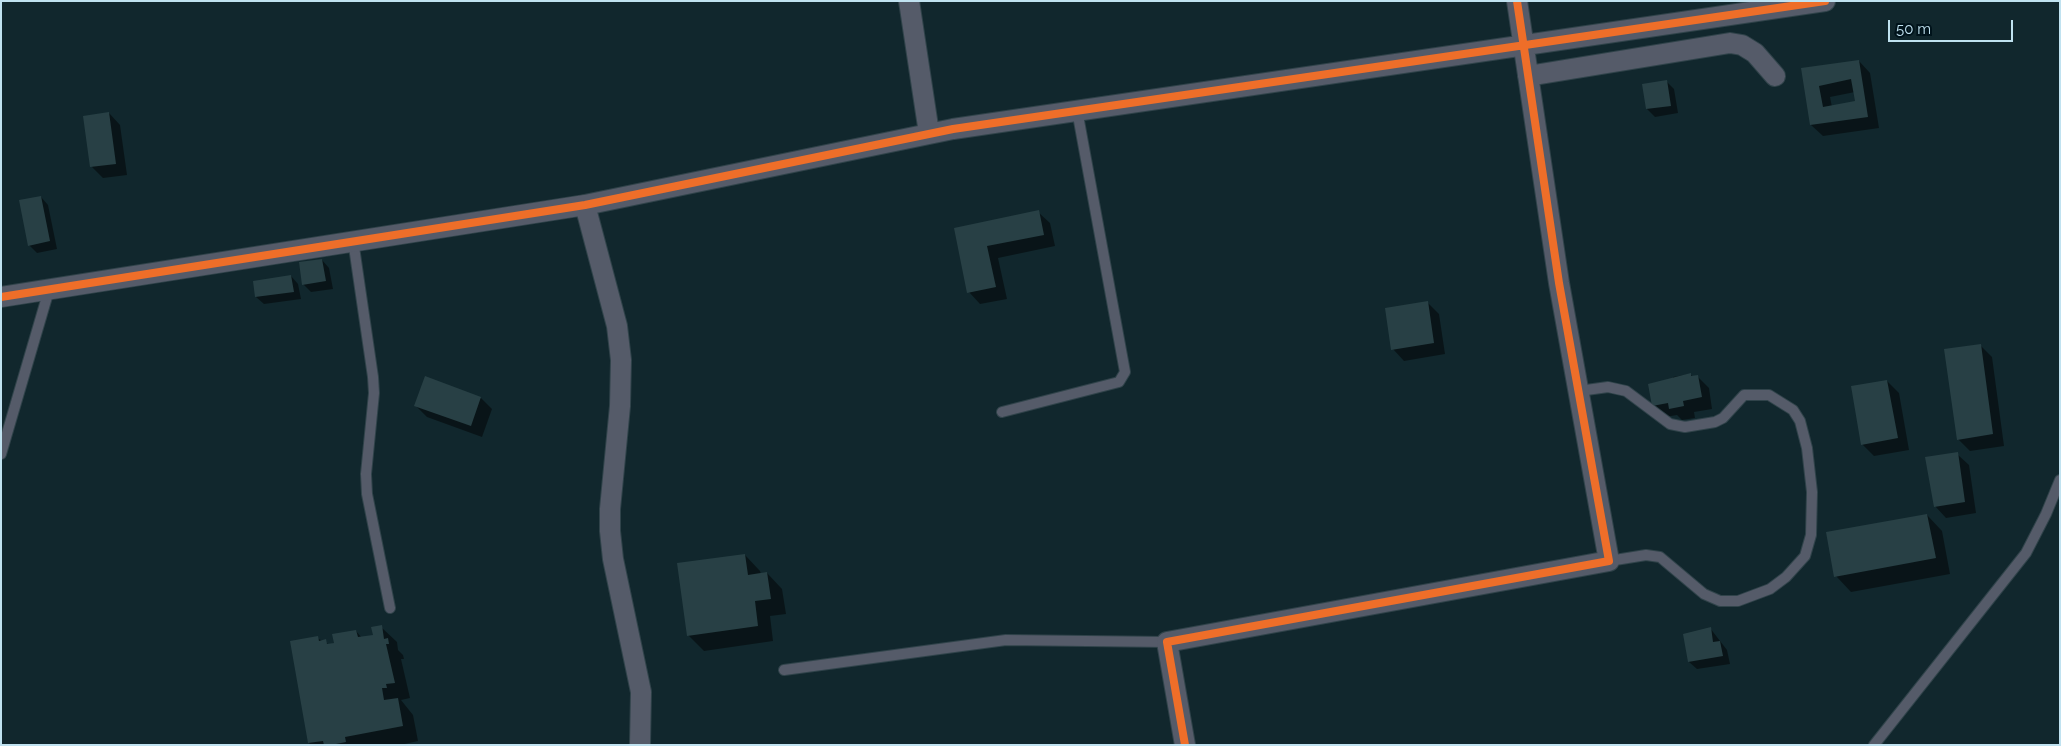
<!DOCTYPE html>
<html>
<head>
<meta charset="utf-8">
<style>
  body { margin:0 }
  #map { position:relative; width:2061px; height:746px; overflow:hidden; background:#11272d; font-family:Raleway,sans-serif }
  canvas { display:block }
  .frame { position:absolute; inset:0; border:2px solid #c0e2f0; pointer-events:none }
  .scale { position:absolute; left:1888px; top:20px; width:125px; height:22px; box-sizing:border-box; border:2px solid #c0e2f0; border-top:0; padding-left:6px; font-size:15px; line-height:18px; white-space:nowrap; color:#c0e2f0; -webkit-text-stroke:4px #00131b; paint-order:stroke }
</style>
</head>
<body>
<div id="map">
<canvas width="2061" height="746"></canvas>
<div class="frame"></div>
<div class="scale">50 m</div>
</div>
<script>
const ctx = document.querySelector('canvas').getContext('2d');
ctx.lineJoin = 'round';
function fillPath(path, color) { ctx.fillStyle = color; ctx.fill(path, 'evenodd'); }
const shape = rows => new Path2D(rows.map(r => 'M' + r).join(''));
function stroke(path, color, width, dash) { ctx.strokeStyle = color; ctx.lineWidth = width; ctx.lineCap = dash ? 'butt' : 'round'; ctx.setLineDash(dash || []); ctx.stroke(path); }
fillPath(shape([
  [1859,61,1870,73,1879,128,1823,136,1811,125,1803,69],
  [1855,92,1857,102,1832,107,1830,97],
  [1666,81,1674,89,1678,113,1655,117,1647,109,1644,85],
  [109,113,120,125,127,175,103,178,92,167],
  [41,197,48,205,57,249,37,253,29,245],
  [1038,212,1050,223,1055,246,998,258,1007,299,980,304,969,292,955,229],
  [322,260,329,268,333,289,311,292,303,284],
  [291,276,298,284,301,299,264,304,256,297],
  [1427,302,1439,314,1445,354,1404,361,1393,349],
  [1980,345,1992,357,2004,446,1970,451,1958,439],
  [1690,374,1693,377,1697,376,1709,388,1712,409,1694,412,1695,418,1682,420,1677,415,1665,417,1653,405,1673,380,1673,377],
  [1887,381,1899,393,1909,450,1874,456,1862,444],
  [481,398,492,409,482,437,427,417,416,406],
  [1957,454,1969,465,1976,513,1946,518,1935,506],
  [1927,515,1942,531,1950,574,1851,592,1836,576],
  [745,555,760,571,761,574,767,573,782,589,786,614,770,616,773,641,704,651,688,635],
  [381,627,397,642,398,650,403,655,404,659,401,659,410,698,401,700,413,715,418,741,400,745,311,745,309,743,317,638,330,645,356,631,362,638,374,636],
  [1710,628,1727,650,1730,664,1697,669,1689,662]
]), '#0007');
fillPath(shape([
  [1859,60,1868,117,1810,125,1801,68],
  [1851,79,1855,101,1823,107,1819,86],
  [1667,80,1671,106,1646,109,1642,84],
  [109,112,116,164,90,167,83,116],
  [41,196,50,241,28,246,19,200],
  [1039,210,1044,235,987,246,996,287,967,293,954,228],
  [322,259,326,281,302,285,299,262],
  [291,275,294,292,255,297,253,281],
  [1428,301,1434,343,1391,350,1385,308],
  [1981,344,1993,434,1957,440,1944,349],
  [1691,373,1691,376,1698,375,1702,397,1683,401,1684,406,1669,409,1668,403,1652,406,1648,384],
  [425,376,481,397,471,426,414,406],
  [1887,380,1898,438,1861,445,1851,386],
  [1958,452,1965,502,1934,507,1925,457],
  [1927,514,1936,558,1834,577,1826,532],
  [745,554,748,575,767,572,771,599,755,601,758,626,687,636,677,563],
  [382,625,384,639,388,638,389,644,386,644,395,683,386,684,387,688,382,688,384,700,398,698,403,726,345,737,346,742,331,745,324,745,323,741,308,743,290,641,318,636,319,641,326,639,327,644,334,643,332,634,356,630,358,637,373,635,371,627],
  [1711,627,1713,642,1720,641,1723,656,1688,662,1683,634]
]), '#284045');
const service = shape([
  [353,240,373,377,374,393,366,474,367,494,390,608],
  [1579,391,1608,387,1626,391,1670,424,1685,427,1715,422,1723,418,1744,395,1769,395,1793,410,1800,421,1807,448,1812,492,1811,535,1805,556,1786,577,1770,589,1738,601,1720,601,1704,594,1660,557,1646,555,1609,561],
  [1002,412,1119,382,1125,372,1077,110],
  [1,454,49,290],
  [784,670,1006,640,1167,642],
  [1874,745,2026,553,2046,514,2060,480]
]);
const minor = shape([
  [909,1,929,133],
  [1528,76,1730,43,1742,45,1755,53,1775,76],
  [585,205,617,326,621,360,620,406,610,509,610,531,613,559,641,692,640,745],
  [1,297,585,205,953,129,1825,1],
  [1185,745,1167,642,1609,561,1559,283,1517,1]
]);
stroke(service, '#30434a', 12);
stroke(minor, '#30434a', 22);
stroke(service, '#555b69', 10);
stroke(minor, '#555b69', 20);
stroke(shape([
  [1,297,585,205,953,129,1825,1],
  [1185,745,1167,642,1609,561,1559,283,1517,1]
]), '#ee6e29', 8);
</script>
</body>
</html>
